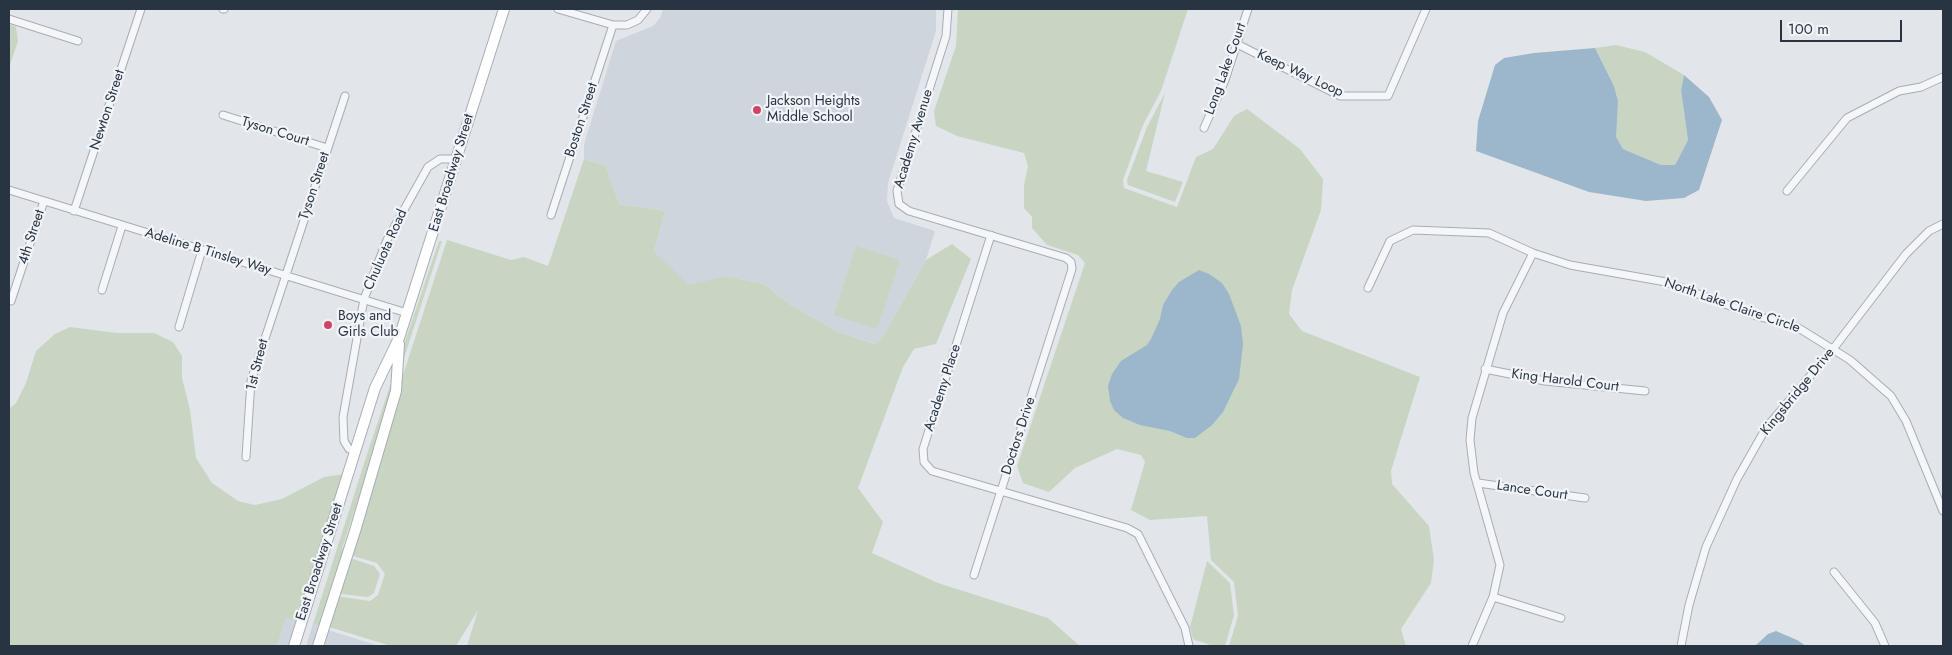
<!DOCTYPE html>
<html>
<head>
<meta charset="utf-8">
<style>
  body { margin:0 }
  #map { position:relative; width:1952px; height:655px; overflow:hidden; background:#e2e6ea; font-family:Jost,sans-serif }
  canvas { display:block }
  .frame { position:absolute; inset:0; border:10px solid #293443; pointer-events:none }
  .scale { position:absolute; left:1780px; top:20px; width:122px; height:22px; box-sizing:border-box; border:2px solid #293443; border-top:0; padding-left:6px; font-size:15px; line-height:18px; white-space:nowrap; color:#293443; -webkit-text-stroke:4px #f1f4f8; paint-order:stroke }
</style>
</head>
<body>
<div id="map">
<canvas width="1952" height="655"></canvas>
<div class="frame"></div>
<div class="scale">100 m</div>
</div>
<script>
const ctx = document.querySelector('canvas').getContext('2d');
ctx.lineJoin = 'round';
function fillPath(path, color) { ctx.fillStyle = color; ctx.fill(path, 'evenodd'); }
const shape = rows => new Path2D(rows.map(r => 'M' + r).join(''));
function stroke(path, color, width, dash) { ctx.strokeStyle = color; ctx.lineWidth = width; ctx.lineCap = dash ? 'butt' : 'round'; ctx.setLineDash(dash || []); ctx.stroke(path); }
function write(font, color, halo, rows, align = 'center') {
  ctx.font = font + ' Jost,sans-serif'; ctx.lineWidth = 4.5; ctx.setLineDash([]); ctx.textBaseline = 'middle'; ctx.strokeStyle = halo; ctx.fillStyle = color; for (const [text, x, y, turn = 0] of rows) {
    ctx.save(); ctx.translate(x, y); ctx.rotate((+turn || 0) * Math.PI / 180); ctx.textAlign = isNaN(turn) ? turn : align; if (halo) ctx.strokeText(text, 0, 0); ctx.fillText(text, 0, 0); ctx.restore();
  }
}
fillPath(shape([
  [663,9,936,9,936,31,888,183,887,201,894,218,935,231,926,260,881,340,876,344,838,332,789,304,764,284,726,276,689,286,654,251,665,211,619,204,606,166,584,159,584,144,616,41,653,26,660,18],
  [286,618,304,622,296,646,277,646],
  [313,624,325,629,379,646,306,646]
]), '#cfd5dc');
fillPath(shape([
  [958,9,1188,9,1161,91,1143,125,1123,180,1124,188,1177,207,1196,157,1213,149,1234,116,1247,109,1300,149,1323,179,1321,210,1292,290,1289,314,1302,331,1420,377,1391,471,1392,484,1429,526,1434,560,1431,583,1401,629,1406,646,1229,646,1238,616,1234,582,1211,560,1207,516,1150,520,1131,510,1145,462,1141,455,1117,449,1075,468,1049,492,1023,483,1017,466,1085,263,1078,255,1047,245,1032,228,1032,217,1024,208,1024,185,1028,166,1024,153,957,136,936,126,934,111,956,46],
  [9,24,16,27,18,41,9,68],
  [1616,45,1645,52,1684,75,1681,90,1688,140,1675,165,1661,165,1623,149,1615,137,1618,101,1614,86,1595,48],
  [1165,93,1146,171,1183,182,1175,202,1128,185,1127,180,1147,127],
  [584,159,606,166,619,204,665,211,654,251,689,285,726,276,764,284,789,304,838,332,875,344,881,340,926,260,952,244,971,259,936,344,914,349,903,367,858,488,883,522,872,553,938,583,1048,618,1080,646,467,646,478,610,456,646,391,646,326,626,335,596,370,601,378,595,385,574,377,563,353,556,346,550,447,240,511,260,524,257,548,266],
  [439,241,442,241,342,549,350,558,374,566,380,574,374,593,368,597,332,593,326,602,322,627,313,624,368,451],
  [856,246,900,260,877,329,834,315],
  [70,327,117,333,154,333,173,342,182,356,182,378,190,410,196,458,212,483,238,501,255,505,282,499,324,477,351,473,304,622,286,618,277,646,9,646,9,409,16,403,26,383,36,351,55,334],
  [1207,561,1230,583,1234,615,1225,646,1213,646,1193,639,1190,627]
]), '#c8d5c2');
fillPath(shape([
  [1595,48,1614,86,1618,101,1616,137,1623,149,1661,165,1675,165,1688,140,1681,90,1684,75,1709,97,1722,120,1699,190,1684,198,1646,201,1589,192,1476,151,1478,121,1495,65,1504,58,1534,53],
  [1199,270,1209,274,1222,283,1229,294,1241,326,1243,344,1239,379,1223,412,1212,425,1195,438,1187,438,1170,431,1140,425,1123,418,1114,410,1110,401,1108,386,1112,374,1121,361,1147,345,1151,339,1160,319,1163,305,1172,290,1179,282],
  [1776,631,1797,640,1806,646,1755,646,1768,634]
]), '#9cb6cb');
const minor = shape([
  [223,9,224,9],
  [558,9,613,25,627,25,638,20,647,9],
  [948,9,946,36,897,191,899,204,909,211,1066,258,1071,262,1072,269,974,575],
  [9,19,78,41],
  [1237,44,1340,96,1388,96,1426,9],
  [223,115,327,148],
  [1204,128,1225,80,1248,9],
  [9,190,407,313],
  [1787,191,1847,118,1899,91,1921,87,1943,77],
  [74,211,141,9],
  [551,215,613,25],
  [991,235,923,449,924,462,932,471,1127,528,1138,534,1185,628,1189,646],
  [1368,288,1390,241,1413,230,1489,233,1533,253,1570,265,1666,282,1757,316,1797,327,1850,360,1891,396,1906,421,1943,511],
  [102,290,122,226],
  [11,301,44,201],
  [179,327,202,250],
  [1485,369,1545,381,1645,391],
  [356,451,349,449,344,441,343,417,364,299,387,240,428,167,440,159,456,159],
  [246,457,251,381,345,96],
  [1478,483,1585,498],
  [1834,572,1875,623,1885,646],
  [1493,597,1561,618],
  [1472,646,1493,597,1500,565,1474,473,1470,440,1472,418,1503,313,1533,253],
  [1681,646,1689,605,1706,547,1737,479,1766,428,1833,349,1906,254,1929,231,1943,224]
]);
const secondary = shape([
  [294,646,375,388,399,338,504,9],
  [318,646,355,531,396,391,399,344]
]);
stroke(minor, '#a7adb5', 9);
stroke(secondary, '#a7adb5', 12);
stroke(minor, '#f4f6f9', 7);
stroke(secondary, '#fff', 10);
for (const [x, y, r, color] of [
  [757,110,5,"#d24464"],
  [328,325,5,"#d24464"]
]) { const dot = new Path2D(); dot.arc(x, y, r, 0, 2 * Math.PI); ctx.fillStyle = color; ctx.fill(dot); stroke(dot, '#f1f4f8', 2); }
write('14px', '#293443', '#f1f4f8', [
  ["Long Lake Court",1226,69,-70],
  ["Keep Way Loop",1300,74,25],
  ["Newton Street",108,110,-72],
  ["Boston Street",582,120,-72],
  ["Tyson Court",275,132,17],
  ["Academy Avenue",914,139,-73],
  ["East Broadway Street",452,173,-73],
  ["Tyson Street",315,186,-72],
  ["4th Street",32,237,-72],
  ["Chuluota Road",386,250,-66],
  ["Adeline B Tinsley Way",208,252,17],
  ["North Lake Claire Circle",1732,306,19],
  ["1st Street",258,365,-76],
  ["King Harold Court",1565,381,7],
  ["Academy Place",943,388,-72],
  ["Kingsbridge Drive",1798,392,-51],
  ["Doctors Drive",1019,436,-72],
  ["Lance Court",1532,491,8],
  ["East Broadway Street",320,562,-72]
]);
write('14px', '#293443', '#f1f4f8', [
  ["Jackson Heights",767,102],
  ["Middle School",767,118],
  ["Boys and",338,317],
  ["Girls Club",338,333]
], 'left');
</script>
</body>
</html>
